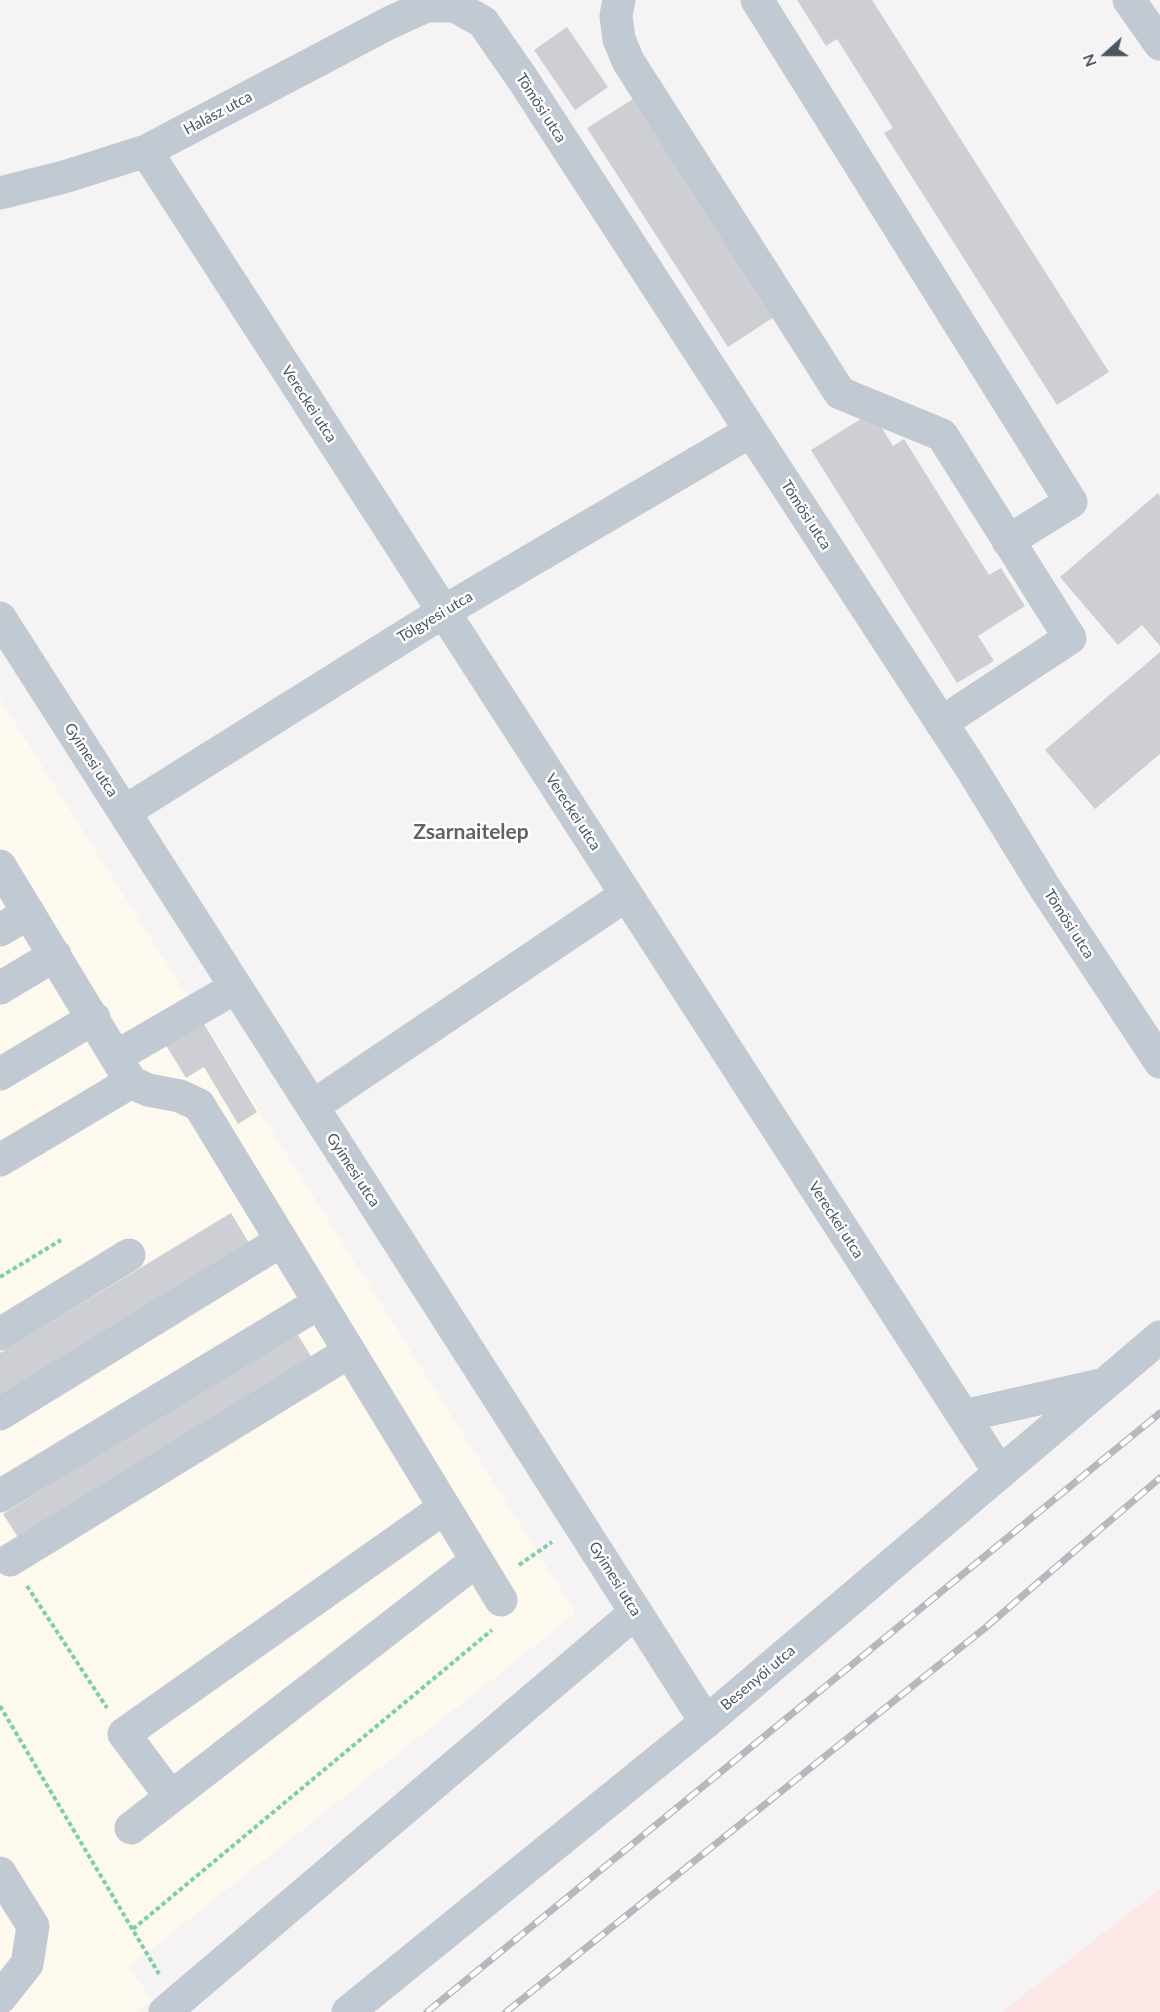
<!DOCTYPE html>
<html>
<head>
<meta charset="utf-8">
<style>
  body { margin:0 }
  #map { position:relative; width:1160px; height:2012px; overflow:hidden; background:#f5f3f3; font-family:Lato,sans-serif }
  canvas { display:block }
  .north { position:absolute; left:1076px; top:24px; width:60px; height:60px; -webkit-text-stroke:4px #fff; paint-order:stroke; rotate:249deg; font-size:16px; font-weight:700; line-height:24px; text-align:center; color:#4a5661 }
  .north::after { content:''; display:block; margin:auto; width:21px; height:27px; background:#4a5661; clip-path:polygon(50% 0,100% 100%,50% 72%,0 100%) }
</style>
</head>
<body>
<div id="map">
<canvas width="1160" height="2012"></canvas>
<div class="north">N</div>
</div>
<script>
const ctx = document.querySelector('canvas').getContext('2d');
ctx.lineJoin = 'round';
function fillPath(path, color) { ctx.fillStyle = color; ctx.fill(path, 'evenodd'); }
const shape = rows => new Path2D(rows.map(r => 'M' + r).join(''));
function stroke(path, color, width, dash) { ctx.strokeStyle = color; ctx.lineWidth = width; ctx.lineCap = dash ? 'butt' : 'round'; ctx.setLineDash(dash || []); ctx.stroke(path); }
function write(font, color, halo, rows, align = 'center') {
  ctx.font = font + ' Lato,sans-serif'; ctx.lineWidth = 5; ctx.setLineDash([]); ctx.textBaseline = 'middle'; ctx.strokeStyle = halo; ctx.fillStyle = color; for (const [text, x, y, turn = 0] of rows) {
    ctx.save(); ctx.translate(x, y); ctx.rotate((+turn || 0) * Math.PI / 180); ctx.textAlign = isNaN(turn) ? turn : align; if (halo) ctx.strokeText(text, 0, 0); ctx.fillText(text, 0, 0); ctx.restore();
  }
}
fillPath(shape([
  [0,699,576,1613,129,1967,152,2000,137,2012,0,2012]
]), '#fdf9ef');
fillPath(shape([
  [1160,1889,1160,2012,1002,2012]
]), '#fce8e6');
fillPath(shape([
  [797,0,872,0,1109,372,1057,405,884,133,893,128,837,39,826,46],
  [567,27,608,87,575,110,534,50],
  [633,99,774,317,728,347,587,128],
  [872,412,893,446,904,439,989,575,1001,568,1025,606,978,636,994,661,957,683,811,450],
  [1158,493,1160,496,1160,646,1142,625,1118,645,1060,577],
  [1160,652,1160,754,1095,809,1045,750],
  [201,1019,257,1112,238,1124,204,1067,186,1078,164,1042],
  [231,1213,252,1248,0,1400,0,1353],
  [296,1332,314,1361,21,1542,3,1514]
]), '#cdcfd5');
stroke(shape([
  [0,1277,61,1240],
  [519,1565,552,1542],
  [27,1586,107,1708],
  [0,1706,159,1974],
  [133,1929,492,1630]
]), '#7ad0a6', 4, [4.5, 3]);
stroke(shape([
  [619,0,616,16,619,39,628,61,840,393,942,435,1070,638,941,723],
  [757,0,1071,502,1008,541],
  [1129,0,1160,44],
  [146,151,1000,1473],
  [0,193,64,177,146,151,389,23,426,6,455,6,483,22,522,78,751,431,973,771,1043,885,1160,1062],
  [0,618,706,1722],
  [124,812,443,612,751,431],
  [0,866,131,1082,148,1090,180,1096,199,1105,501,1600],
  [0,930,29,913],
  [0,988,55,955],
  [117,1056,236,987],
  [0,1074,94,1018],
  [313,1106,626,895],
  [0,1160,131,1082],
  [0,1334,129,1255],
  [0,1414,281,1241],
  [963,1416,1100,1385],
  [0,1496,319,1303],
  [10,1560,349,1352],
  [171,1797,124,1734,444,1508],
  [131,1828,476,1561],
  [0,1873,33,1926,27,1964,0,1998],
  [165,2012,636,1612],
  [348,2012,706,1722,1160,1337]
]), '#c1cad2', 33);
const rail = shape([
  [427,2012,1160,1413],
  [506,2012,985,1628,1160,1478]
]);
stroke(rail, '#b5b8bd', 7);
stroke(rail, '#fff', 4.5, [14]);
write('15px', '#4a5661', '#fff', [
  ["Tömösi utca",541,108,57],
  ["Halász utca",218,113,-28],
  ["Vereckei utca",309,404,57],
  ["Tömösi utca",806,515,57],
  ["Tölgyesi utca",435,617,-31],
  ["Gyimesi utca",91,760,57],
  ["Vereckei utca",573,812,57],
  ["Tömösi utca",1069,924,57],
  ["Gyimesi utca",353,1170,57],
  ["Vereckei utca",836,1220,57],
  ["Gyimesi utca",615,1579,58],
  ["Besenyői utca",758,1678,-40]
]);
write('bold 21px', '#5f6368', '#fff', [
  ["Zsarnaitelep",471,832]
]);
</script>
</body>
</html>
